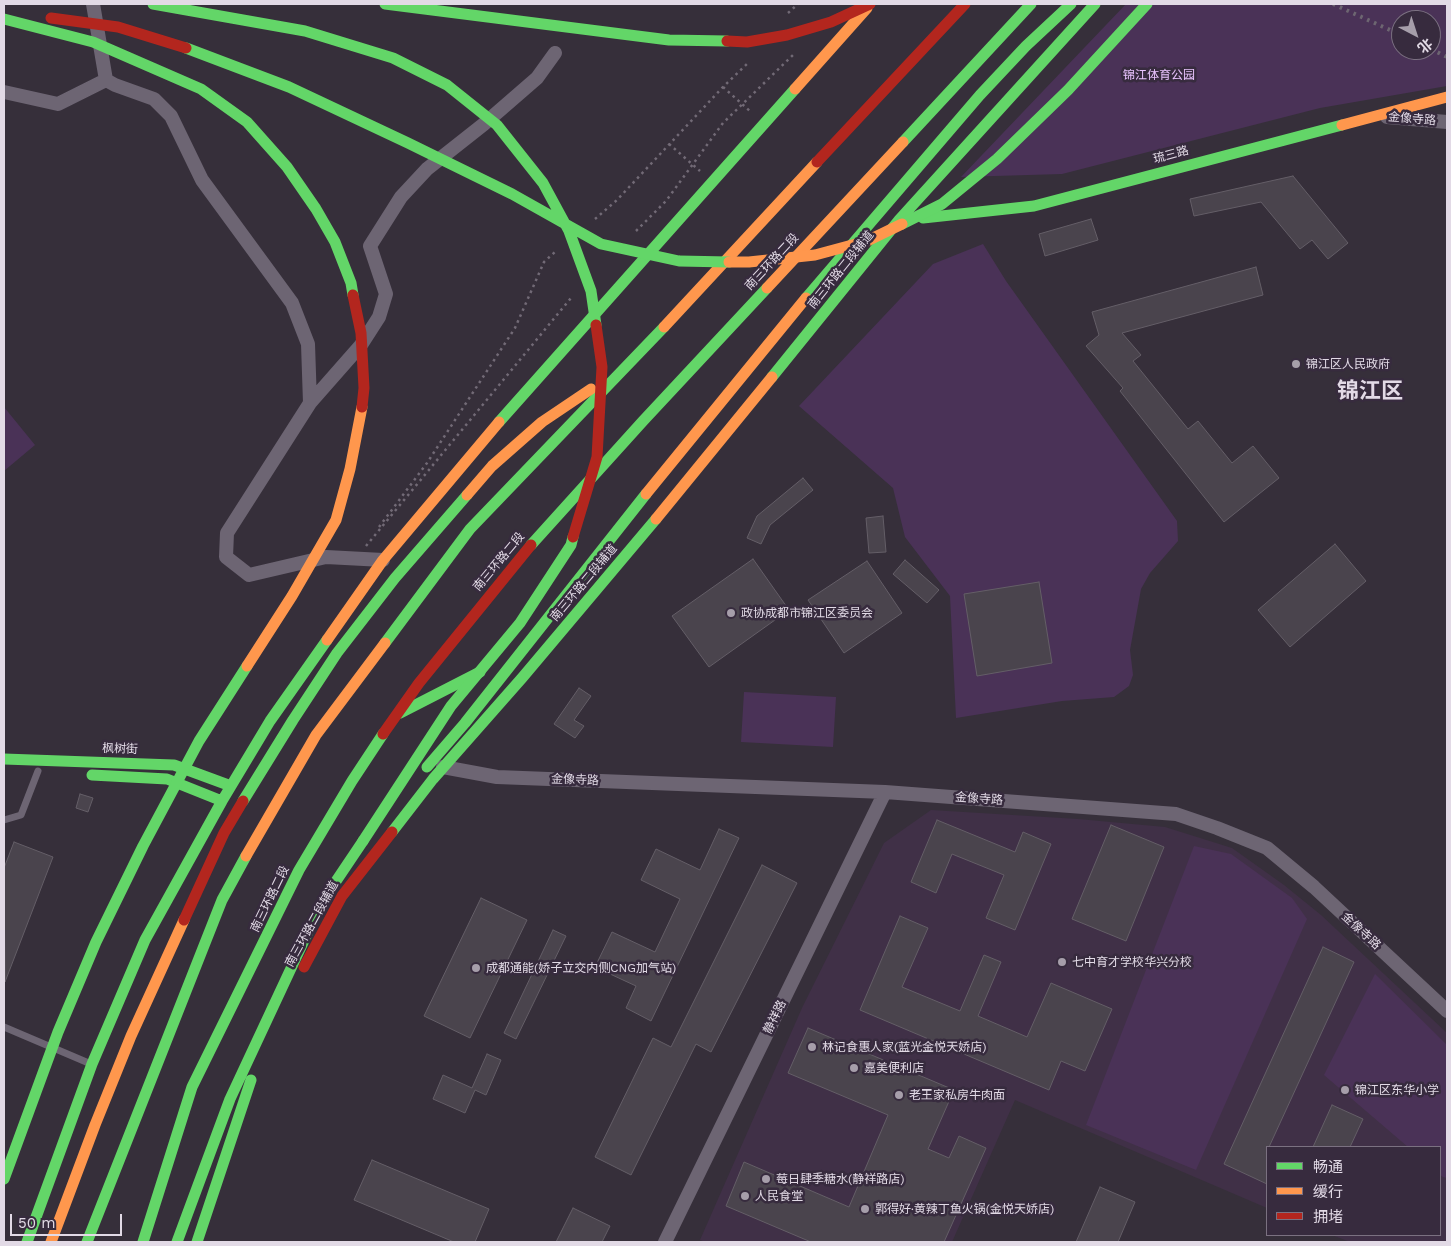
<!DOCTYPE html>
<html>
<head>
<meta charset="utf-8">
<style>
  body { margin:0 }
  #map { position:relative; width:1451px; height:1246px; overflow:hidden; background:#362f3a; font-family:"Work Sans","Noto Sans SC",sans-serif }
  canvas { display:block }
  .frame { position:absolute; inset:0; border:5px solid #e2dae6; pointer-events:none }
  .legend { position:absolute; left:1266px; top:1146px; width:175px; height:90px; box-sizing:border-box; background:#372b3e; border:1px solid #7b7181; margin:0; padding:6px 9px; list-style:none; font-size:15px; color:#e2dae6 }
  .legend li { display:flex; align-items:center; gap:10px; height:25px }
  .legend b { width:25px; border:1px solid #7b7181 }
  .north { position:absolute; left:1391px; top:10px; width:50px; height:50px; box-sizing:border-box; background:#372b3e; border:1px solid #7b7181; border-radius:50%; rotate:140deg; font-size:14px; font-weight:700; line-height:20px; text-align:center; color:#e2dae6 }
  .north::after { content:''; display:block; margin:auto; width:18px; height:22px; background:#a69eaa; clip-path:polygon(50% 0,100% 100%,50% 72%,0 100%) }
  .scale { position:absolute; left:10px; top:1214px; width:112px; height:22px; box-sizing:border-box; border:2px solid #e2dae6; border-top:0; padding-left:6px; font-size:15px; line-height:18px; white-space:nowrap; color:#e2dae6; -webkit-text-stroke:4px #372b3e; paint-order:stroke }
</style>
</head>
<body>
<div id="map">
<canvas width="1451" height="1246"></canvas>
<div class="frame"></div>
<ul class="legend">
<li><b style="height:6px;background:#63d668"></b>畅通</li>
<li><b style="height:6px;background:#ff974d"></b>缓行</li>
<li><b style="height:6px;background:#b3261e"></b>拥堵</li>
</ul>
<div class="north">北</div>
<div class="scale">50 m</div>
</div>
<script>
const ctx = document.querySelector('canvas').getContext('2d');
ctx.lineJoin = 'round';
function fillPath(path, color) { ctx.fillStyle = color; ctx.fill(path, 'evenodd'); }
const shape = rows => new Path2D(rows.map(r => 'M' + r).join(''));
function stroke(path, color, width, dash) { ctx.strokeStyle = color; ctx.lineWidth = width; ctx.lineCap = dash ? 'butt' : 'round'; ctx.setLineDash(dash || []); ctx.stroke(path); }
function write(font, color, halo, rows, align = 'center') {
  ctx.font = font + ' "Work Sans","Noto Sans SC",sans-serif'; ctx.lineWidth = 5; ctx.setLineDash([]); ctx.textBaseline = 'middle'; ctx.strokeStyle = halo; ctx.fillStyle = color; for (const [text, x, y, turn = 0] of rows) {
    ctx.save(); ctx.translate(x, y); ctx.rotate((+turn || 0) * Math.PI / 180); ctx.textAlign = isNaN(turn) ? turn : align; if (halo) ctx.strokeText(text, 0, 0); ctx.fillText(text, 0, 0); ctx.restore();
  }
}
fillPath(shape([
  [931,810,1078,819,1165,827,1232,848,1284,885,1321,915,1447,1033,1447,1242,1350,1242,1332,1235,1440,1235,1440,1147,1267,1147,1267,1208,1015,1100,952,1242,705,1242,700,1240,802,1008,884,843]
]), '#403047');
fillPath(shape([
  [1126,4,1447,4,1447,86,1320,108,1062,174,961,177],
  [1401,20,1431,20,1431,50,1401,50],
  [983,244,1006,281,1177,521,1178,541,1150,573,1141,589,1130,650,1133,675,1129,686,1114,697,1062,701,956,718,950,596,905,537,893,488,799,406,933,264],
  [4,407,35,445,4,471],
  [744,692,836,697,833,747,741,742],
  [1194,846,1231,854,1292,898,1307,919,1196,1170,1086,1125],
  [1375,974,1447,1045,1447,1178,1443,1177,1440,1175,1440,1147,1408,1147,1324,1075]
]), '#4a3257');
const building = shape([
  [1293,176,1348,243,1328,259,1312,240,1300,249,1261,202,1194,216,1190,199,1293,176],
  [1091,219,1098,240,1045,256,1039,234,1091,219],
  [1256,267,1263,295,1122,333,1141,355,1133,361,1188,429,1198,421,1232,463,1253,446,1279,478,1224,522,1120,391,1123,388,1086,346,1099,335,1092,312,1256,267],
  [803,478,813,490,770,525,761,544,747,538,757,516,803,478],
  [883,516,886,552,869,553,866,518,883,516],
  [1335,544,1366,581,1290,647,1258,610,1335,544],
  [753,559,789,610,709,667,672,616,753,559],
  [905,560,939,590,927,603,893,574,905,560],
  [867,561,902,613,844,653,808,600,867,561],
  [1039,582,1052,663,977,676,964,594,1039,582],
  [579,688,591,696,574,720,584,726,575,738,554,724,579,688],
  [80,794,93,798,88,812,76,808,80,794],
  [937,820,1015,852,1023,832,1051,844,1015,930,986,918,1004,875,952,854,936,893,911,882,937,820],
  [1111,825,1164,847,1126,941,1072,919,1111,825],
  [719,829,739,838,651,1021,626,1008,636,986,595,967,612,932,655,952,680,899,641,880,656,849,700,870,719,829],
  [14,842,53,857,5,982,4,868,14,842],
  [762,865,797,883,711,1052,696,1044,631,1175,595,1157,653,1038,671,1047,762,865],
  [481,898,527,920,470,1038,424,1016,481,898],
  [900,916,928,928,902,987,960,1011,984,955,1001,962,978,1016,1027,1037,1051,983,1112,1009,1085,1071,1061,1061,1049,1090,860,1010,900,916],
  [553,930,566,936,516,1039,504,1033,553,930],
  [1323,947,1354,962,1269,1147,1267,1147,1267,1184,1224,1164,1323,947],
  [808,1028,954,1090,928,1149,949,1158,959,1136,986,1148,944,1242,811,1242,726,1206,744,1162,849,1207,888,1115,788,1073,808,1028],
  [487,1054,501,1060,486,1095,475,1090,465,1113,433,1099,443,1075,472,1088,487,1054],
  [1332,1105,1363,1119,1350,1147,1313,1147,1332,1105],
  [372,1160,489,1209,475,1242,454,1242,354,1200,372,1160],
  [1100,1187,1135,1202,1118,1242,1076,1242,1100,1187],
  [573,1208,610,1226,602,1242,556,1242,573,1208]
]);
fillPath(building, '#4a444d');
stroke(building, '#645e67', 1);
stroke(shape([
  [788,13,798,4],
  [723,87,751,112],
  [669,144,700,171],
  [595,219,617,200,723,87,749,62],
  [636,231,666,201,723,123,795,53],
  [379,527,427,463,515,328,544,262,556,251],
  [366,546,571,298]
]), '#726a76', 2.5, [2.5, 4]);
stroke(shape([
  [4,820,21,815,38,771],
  [4,1027,91,1064]
]), '#6d6573', 7);
stroke(shape([
  [93,4,106,80,115,85,154,99,171,116,202,180,292,303,308,344,310,403,227,533,226,557,249,575,326,557,383,560],
  [4,92,58,104,106,80],
  [1387,117,1447,122],
  [310,403,361,345,379,317,386,294,370,246,401,197,427,169,484,124,537,78,555,53],
  [443,767,497,777,885,792,1176,814,1217,828,1267,848,1314,887,1447,1011],
  [665,1242,885,792]
]), '#6d6573', 14);
stroke(shape([
  [903,142,1031,4],
  [923,218,1034,206,1342,125],
  [806,298,980,95,1026,46,1071,4],
  [772,377,899,220,1095,4],
  [499,422,795,89],
  [531,545,643,421,767,288],
  [385,643,470,529,664,327],
  [400,713,480,672],
  [4,759,174,765,231,786],
  [92,775,167,779,222,801],
  [243,801,293,720,337,653,395,578,467,495],
  [392,832,433,779,522,678,656,519],
  [27,1242,92,1064,145,940,222,801,270,721,327,640],
  [87,1242,222,900,246,856],
  [143,1242,192,1087,299,870,352,781,383,734],
  [177,1242,230,1099,322,902,363,841],
  [197,1242,251,1080]
]), '#63d668', 11);
stroke(shape([
  [795,89,867,8],
  [1342,125,1447,97],
  [767,288,903,142],
  [664,327,817,162],
  [467,495,492,466,542,422,591,389],
  [656,519,772,377],
  [327,640,383,560,499,422],
  [246,856,316,735,385,643],
  [51,1242,95,1125,131,1036,184,920]
]), '#ff974d', 11);
stroke(shape([
  [817,162,965,4],
  [383,734,419,683,531,545],
  [184,920,224,833,243,801],
  [304,967,342,896,392,832]
]), '#b3261e', 11);
stroke(shape([
  [1333,4,1401,35],
  [1431,49,1447,57]
]), '#6d6671', 4, [2.5, 5]);
stroke(shape([
  [153,4,305,31,393,58,447,85,497,125,543,183,569,231,591,291,596,325],
  [385,4,669,40,727,41],
  [4,19,93,42,201,89,247,122,287,167,316,209,335,242,351,283,353,295],
  [186,48,289,87,408,143,512,194,601,244,679,261,729,262],
  [902,224,942,204,997,159,1068,90,1147,4],
  [427,767,465,723,646,494],
  [363,841,451,706,520,623,571,545,573,537],
  [4,1179,58,1032,96,942,143,846,199,741,247,666]
]), '#63d668', 11);
stroke(shape([
  [729,262,749,262,815,255,867,241,902,224],
  [646,494,806,298],
  [247,666,292,596,336,520,350,469,362,407]
]), '#ff974d', 11);
stroke(shape([
  [51,18,118,27,186,48],
  [727,41,747,42,787,35,831,22,870,4],
  [353,295,361,333,364,388,362,407],
  [573,537,597,457,602,367,596,325]
]), '#b3261e', 11);
for (const [x, y, r, color] of [
  [1296,364,5,"#a69eaa"],
  [731,613,5,"#a69eaa"],
  [1062,962,5,"#a69eaa"],
  [476,968,5,"#a69eaa"],
  [812,1047,5,"#a69eaa"],
  [854,1068,5,"#a69eaa"],
  [1345,1090,5,"#a69eaa"],
  [899,1095,5,"#a69eaa"],
  [766,1179,5,"#a69eaa"],
  [745,1196,5,"#a69eaa"],
  [865,1209,5,"#a69eaa"]
]) { const dot = new Path2D(); dot.arc(x, y, r, 0, 2 * Math.PI); ctx.fillStyle = color; ctx.fill(dot); stroke(dot, '#372b3e', 2); }
write('12px', '#e9c3fe', '#372b3e', [
  ["锦江体育公园",1159,75]
]);
write('12px', '#e2dae6', '#372b3e', [
  ["金像寺路",1412,119,5],
  ["琉三路",1171,155,-15],
  ["南三环路二段",772,262,-47],
  ["南三环路二段辅道",841,270,-51],
  ["南三环路二段",499,562,-50],
  ["南三环路二段辅道",584,583,-50],
  ["枫树街",120,749,2],
  ["金像寺路",575,780,2],
  ["金像寺路",979,799,4],
  ["南三环路二段",270,899,-64],
  ["南三环路二段辅道",312,924,-61],
  ["金像寺路",1361,931,43],
  ["静祥路",775,1017,-64]
]);
write('12px', '#e2dae6', '#372b3e', [
  ["锦江区人民政府",1306,364],
  ["政协成都市锦江区委员会",741,613],
  ["七中育才学校华兴分校",1072,962],
  ["成都通能(娇子立交内侧CNG加气站)",486,968],
  ["林记食惠人家(蓝光金悦天娇店)",822,1047],
  ["嘉美便利店",864,1068],
  ["锦江区东华小学",1355,1090],
  ["老王家私房牛肉面",909,1095],
  ["莓日肆季糖水(静祥路店)",776,1179],
  ["人民食堂",755,1196],
  ["郭得好·黄辣丁鱼火锅(金悦天娇店)",875,1209]
], 'left');
write('bold 22px', '#e2dae6', '#372b3e', [
  ["锦江区",1370,392]
]);
</script>
</body>
</html>
